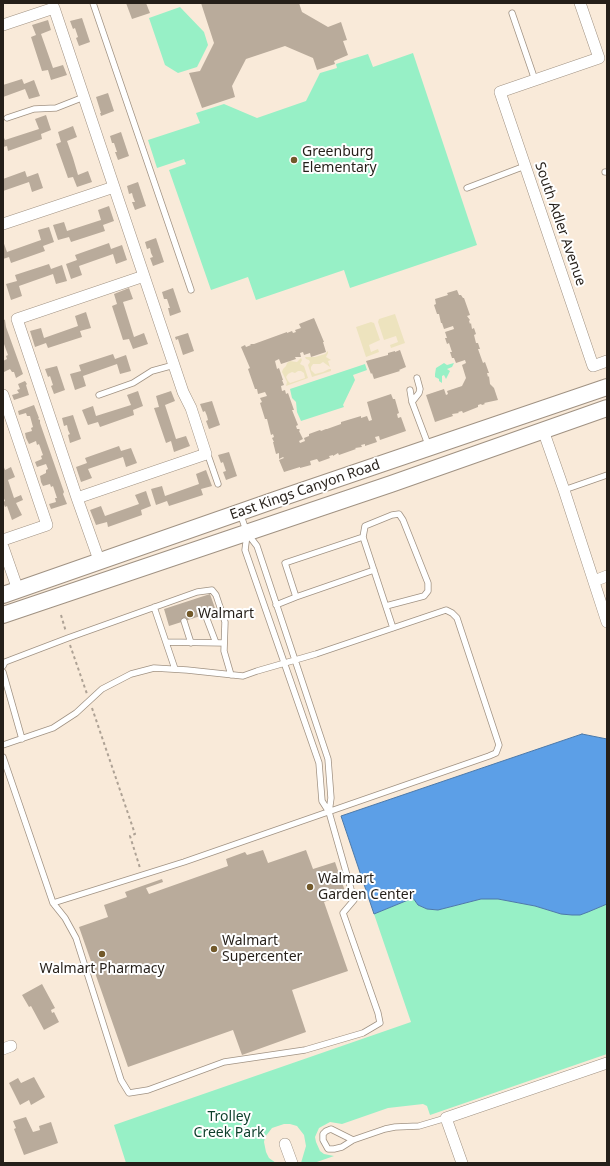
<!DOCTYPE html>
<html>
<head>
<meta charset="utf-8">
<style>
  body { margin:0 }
  #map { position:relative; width:610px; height:1166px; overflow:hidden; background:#f9ead9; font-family:"Noto Sans",sans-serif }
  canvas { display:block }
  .frame { position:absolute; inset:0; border:4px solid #251f19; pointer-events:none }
</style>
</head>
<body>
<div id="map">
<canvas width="610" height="1166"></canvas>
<div class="frame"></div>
</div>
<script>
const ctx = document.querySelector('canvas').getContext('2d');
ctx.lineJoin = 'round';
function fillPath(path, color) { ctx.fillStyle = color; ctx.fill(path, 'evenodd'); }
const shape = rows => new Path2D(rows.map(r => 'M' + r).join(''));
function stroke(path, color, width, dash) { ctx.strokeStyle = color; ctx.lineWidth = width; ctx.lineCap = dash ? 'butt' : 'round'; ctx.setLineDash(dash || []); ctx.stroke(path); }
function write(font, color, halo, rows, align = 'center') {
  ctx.font = font + ' "Noto Sans",sans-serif'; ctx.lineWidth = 4; ctx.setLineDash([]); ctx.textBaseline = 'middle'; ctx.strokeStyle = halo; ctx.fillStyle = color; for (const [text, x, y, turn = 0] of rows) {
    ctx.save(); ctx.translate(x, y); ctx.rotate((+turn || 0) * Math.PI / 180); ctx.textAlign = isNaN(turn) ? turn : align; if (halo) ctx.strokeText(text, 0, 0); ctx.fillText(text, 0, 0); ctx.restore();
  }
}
fillPath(shape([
  [180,7,204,32,208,45,197,67,178,73,165,65,149,18],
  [413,53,477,245,350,288,344,270,256,300,248,277,211,290,169,170,186,164,184,159,157,168,148,140,200,123,196,113,224,104,257,118,306,101,320,73,337,68,336,64,368,54,373,67],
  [444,363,447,365,454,363,452,367,447,369,450,371,446,379,444,375,442,376,442,383,439,381,439,379,435,377,435,374,436,368],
  [365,364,367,370,353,375,355,380,343,405,344,407,301,421,297,412,296,402,292,398,290,389],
  [413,898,418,905,427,909,438,910,481,899,498,899,535,906,561,914,588,912,607,904,607,1054,430,1115,427,1106,423,1104,388,1108,342,1124,330,1122,319,1128,315,1137,316,1142,320,1151,324,1154,334,1156,314,1163,301,1163,306,1146,304,1135,297,1126,290,1124,284,1124,272,1128,265,1137,264,1142,266,1152,269,1158,276,1163,126,1163,114,1125,411,1022,374,914]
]), '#97f0c6');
fillPath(shape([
  [395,314,405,343,391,348,390,345,398,342,396,336,384,340,378,322,379,319],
  [371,322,374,323,380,340,369,345,371,352,378,349,379,352,366,357,356,327],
  [328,351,328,353,326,357,331,360,328,361,330,367,323,362,320,364,313,364,311,367,311,370,315,374,323,372,329,369,331,369,331,371,312,377,308,365,310,362,309,360,306,359,305,357,315,357,325,354],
  [301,358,302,360,300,364,304,366,308,378,286,386,287,382,282,372,283,369,286,366,287,363,290,361,297,362],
  [298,371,301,371,304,373,305,378,290,383,288,381,286,377,288,374,292,372,295,373]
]), '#ede3be');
const water = shape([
  [582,734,607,739,607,904,588,912,580,915,572,915,561,914,535,906,498,899,481,899,438,910,427,909,418,905,413,898,374,914,341,816,582,734]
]);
fillPath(water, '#5c9fe7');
stroke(water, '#4c79a9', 1);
fillPath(shape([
  [126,3,146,3,150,13,132,19],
  [201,3,299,3,302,12,328,27,341,22,347,40,343,41,348,55,334,61,335,64,317,70,313,58,285,46,246,59,232,86,235,97,202,108,189,73,200,71,214,43],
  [82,18,90,42,79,46,76,38,78,37,75,28,73,29,70,21],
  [48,20,51,30,41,34,53,68,63,65,67,75,51,80,48,70,42,71,31,37,36,35,32,25],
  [22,79,24,84,34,80,40,96,29,99,25,89,3,97,3,85],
  [108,93,114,111,101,116,100,113,101,113,96,97],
  [46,115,51,130,41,134,42,139,8,151,7,146,3,147,3,136,5,140,39,129,35,119],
  [73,126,77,137,67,141,73,158,78,175,88,171,92,182,77,187,73,177,68,178,56,144,61,142,58,132],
  [121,132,129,156,118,160,115,152,117,152,114,143,112,143,110,136],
  [25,171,27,177,38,173,43,188,32,192,29,182,3,191,3,179],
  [138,182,146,206,135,210,132,202,135,202,133,197,132,193,129,194,127,186],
  [109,206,114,221,103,225,105,231,71,242,69,237,58,240,53,225,64,222,67,231,101,220,98,210],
  [49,227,54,242,43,246,45,251,11,263,9,257,3,259,3,241,7,252,41,240,38,230],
  [156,238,164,262,153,266,150,258,153,257,151,253,150,248,147,249,145,242],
  [109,243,111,249,122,245,127,260,116,264,113,254,79,266,82,275,71,279,66,264,77,260,75,255],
  [49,264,51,269,62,265,67,281,56,284,53,274,19,286,22,296,11,300,6,284,17,281,15,275],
  [129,288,133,299,123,302,134,337,144,333,148,344,133,349,129,339,123,340,112,306,117,304,114,294],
  [173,288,181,312,170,316,168,308,170,308,167,299,164,299,162,292],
  [457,290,459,295,461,295,463,298,464,298,470,315,467,316,470,320,469,321,470,324,471,323,472,329,474,328,476,334,474,335,476,343,478,343,480,349,478,349,483,363,485,362,489,373,487,373,488,377,489,376,490,384,494,388,498,400,484,403,485,404,482,405,481,404,478,405,478,407,463,413,462,411,458,412,459,413,452,414,453,416,435,422,426,395,444,389,446,395,448,394,447,391,462,386,466,378,462,365,466,363,465,360,456,363,454,358,452,358,450,352,452,352,449,343,447,344,445,338,447,338,445,332,454,329,453,326,444,329,442,323,441,323,439,314,437,314,434,305,436,304,435,299,448,295,447,293],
  [86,312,91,328,80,331,82,337,48,348,46,343,35,347,30,331,41,328,44,338,78,326,75,316],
  [314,318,324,342,323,342,326,352,311,357,310,353,304,355,303,352,300,353,301,357,295,357,296,359,281,364,279,359,275,361,277,369,279,368,283,380,282,380,284,385,281,386,282,391,285,390,286,394,288,393,294,410,292,410,298,425,296,426,297,429,299,429,300,430,299,431,303,439,299,441,300,443,305,441,304,438,309,436,309,434,320,430,321,431,326,429,327,429,341,424,341,422,361,416,361,418,367,416,369,421,372,420,367,402,391,394,393,399,395,399,399,413,397,414,398,418,401,417,406,431,380,440,379,436,375,437,377,442,365,446,365,444,361,445,362,447,355,448,356,449,339,455,338,453,333,456,333,455,329,456,330,458,319,462,317,459,310,461,311,465,300,468,300,467,284,472,279,460,284,458,283,457,279,459,279,453,276,454,273,442,274,442,272,438,274,437,273,434,271,435,267,419,265,419,260,403,262,402,260,398,267,396,265,392,258,394,257,389,255,389,248,369,250,368,241,347,245,345,246,347,251,345,250,344,254,344,287,332,287,333,292,331,293,333,296,332,295,330,301,328,299,324],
  [3,319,5,320,6,327,23,374,16,378,14,372,12,372,10,369,4,372,3,370,3,361,7,359,6,356,8,355,4,344,3,344],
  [188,333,194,351,183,355,178,339,176,340,175,337],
  [400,350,406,367,399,370,400,371,374,379,372,373,371,374,366,361,388,355,388,353,395,351,395,352],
  [113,354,115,359,126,355,131,371,120,374,117,364,83,376,86,386,75,390,70,374,81,371,79,365],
  [57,366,65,390,54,394,51,386,53,385,50,376,48,377,45,369],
  [25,381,27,384,26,385,29,395,14,400,12,395,19,393,17,390,20,389,18,384],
  [138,391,143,406,133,410,134,415,100,427,98,422,88,425,82,410,93,406,96,416,131,405,127,395],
  [171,391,175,401,165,405,176,439,186,436,190,446,174,452,171,441,166,443,154,408,159,407,156,396],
  [212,401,220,425,209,429,206,421,208,420,207,416,205,411,203,412,200,404],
  [34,405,39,418,38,419,40,420,40,423,64,492,63,494,67,504,51,509,49,504,56,502,55,498,57,498,53,486,51,487,50,484,43,486,41,482,40,476,46,473,46,470,48,469,46,464,37,467,35,462,42,459,41,456,43,455,39,444,37,445,36,441,29,444,26,438,25,433,32,431,31,428,33,427,30,416,27,416,26,413,19,415,18,411],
  [73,415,81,439,70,443,68,435,70,434,68,430,67,425,64,426,62,418],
  [119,446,121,451,131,448,137,463,126,467,123,457,88,469,92,478,81,482,76,467,87,463,85,458],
  [229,452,237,476,226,480,223,472,226,471,223,462,221,463,218,455],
  [3,465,5,470,11,467,15,477,8,480,14,498,21,495,23,500,16,503,22,515,12,520,7,506,5,507,3,502,5,501,3,496],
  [206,470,212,486,201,489,203,495,169,506,167,501,156,505,151,489,162,486,165,496,199,484,196,474],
  [146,491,151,506,141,510,142,515,108,527,107,522,96,525,90,510,101,506,105,516,139,504,135,495],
  [210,594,216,611,169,626,164,609],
  [263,850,268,863,306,850,313,869,335,862,346,894,324,902,348,971,292,990,306,1032,242,1055,233,1030,128,1067,79,927,108,917,104,905,127,897,125,892,162,879,163,882,146,888,149,894,228,866,226,859,245,852,247,855],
  [42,984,55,1008,51,1010,52,1013,54,1012,59,1022,44,1030,31,1006,29,1007,22,995],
  [34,1077,45,1097,31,1105,29,1100,20,1105,9,1083,18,1078,21,1083],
  [26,1117,33,1132,40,1130,39,1126,51,1122,58,1143,24,1155,14,1129,16,1128,13,1121]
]), '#b9ab9b');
const lane = shape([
  [93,3,191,290],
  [512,13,535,80],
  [7,118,34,109,56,108,84,97],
  [605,172,607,172],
  [467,188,525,166],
  [410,390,412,402,429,447],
  [99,395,133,383,152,371,174,365],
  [412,402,419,393,420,389,417,378],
  [206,454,209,458,218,484],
  [564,490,607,475],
  [240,513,247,533,257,546,328,759,331,798,329,812],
  [363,537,365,526,392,515,399,514,403,520,428,583,428,591,424,596,386,606],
  [296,597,374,570],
  [276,605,296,597,285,563,363,537,393,628],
  [154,607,175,669],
  [205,614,216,643],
  [184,621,191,643],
  [167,642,224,643],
  [3,666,5,662,68,638,197,592,212,590,216,595,225,622,224,651,231,675],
  [3,672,22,739],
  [3,745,53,728,76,713,102,689,131,674,154,668,187,670,243,676,257,671,316,654,446,610,452,613,457,618,499,745,496,753,489,756,184,862,53,903],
  [3,757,53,903,65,918,76,938,121,1080,129,1093,148,1090,224,1062,305,1050,363,1033,380,1023,378,1013,343,913,354,900,329,812,322,801,319,763,245,550,247,535],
  [353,1140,331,1129,326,1131,323,1134,323,1140,328,1149,334,1149,342,1147,353,1140,385,1129,395,1127,419,1126,446,1118]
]);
const street = shape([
  [580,3,599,58,500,92,593,366,607,361],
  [3,25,54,8,114,187],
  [3,224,114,187,183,392,191,408,206,454,77,498],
  [3,395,47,525,3,540],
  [543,430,564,490,607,622],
  [3,547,18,590],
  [99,560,77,498,17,319,144,276],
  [594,581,607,576],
  [3,1049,11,1046],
  [285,1144,292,1163],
  [462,1163,446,1118,607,1063]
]);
const secondary = shape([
  [3,595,275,500,607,387],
  [3,615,391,484,607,408]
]);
stroke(lane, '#a09283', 7);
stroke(street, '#a09283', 12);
stroke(secondary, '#a09283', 18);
stroke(shape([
  [61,615,66,632],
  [70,645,87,694],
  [92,708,135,834,130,836,140,868]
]), '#aea295', 2, [3, 3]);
stroke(lane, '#fff', 5.5);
stroke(street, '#fff', 11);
stroke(secondary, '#fff', 16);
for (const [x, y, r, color] of [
  [294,160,4,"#72592a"],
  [190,614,4,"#72592a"],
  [310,887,4,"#72592a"],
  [214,949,4,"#72592a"],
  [102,954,4,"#72592a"]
]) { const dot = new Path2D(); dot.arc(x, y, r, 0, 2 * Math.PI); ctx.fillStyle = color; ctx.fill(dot); stroke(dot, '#fff', 1.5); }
write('14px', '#251f19', '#fff', [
  ["Greenburg",302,152],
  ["Elementary",302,168],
  ["Walmart",198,614],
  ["Walmart",318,879],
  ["Garden Center",318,895],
  ["Walmart",222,941],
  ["Supercenter",222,957],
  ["Walmart Pharmacy",102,969,"center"]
], 'left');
write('14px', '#251f19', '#fff', [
  ["South Adler Avenue",560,224,71],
  ["East Kings Canyon Road",305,490,-19]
]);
write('14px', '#0d3e2b', '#fff', [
  ["Trolley",229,1117],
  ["Creek Park",229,1133]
]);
</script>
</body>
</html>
